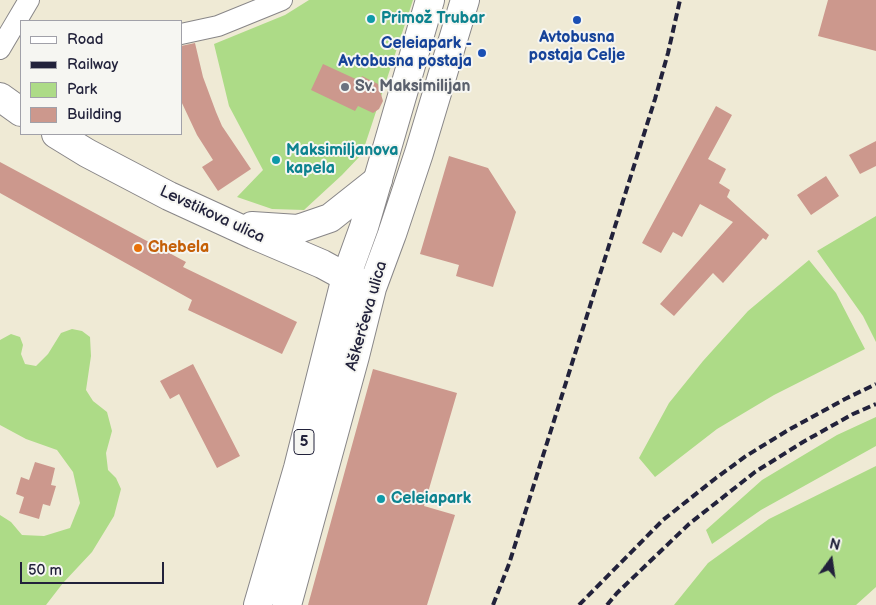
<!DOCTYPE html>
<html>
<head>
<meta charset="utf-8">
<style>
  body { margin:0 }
  #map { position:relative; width:876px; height:605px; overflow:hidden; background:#efead5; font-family:"Balsamiq Sans",sans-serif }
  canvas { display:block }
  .legend { position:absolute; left:20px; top:20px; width:162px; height:115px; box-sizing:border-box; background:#f6f6f2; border:1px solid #a1a1a9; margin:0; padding:6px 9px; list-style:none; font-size:15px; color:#22223b }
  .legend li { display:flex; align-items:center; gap:10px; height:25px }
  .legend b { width:25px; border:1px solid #a1a1a9 }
  .north { position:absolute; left:806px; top:535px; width:50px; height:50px; -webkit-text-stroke:4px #f6f6f2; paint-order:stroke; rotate:14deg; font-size:14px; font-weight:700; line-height:20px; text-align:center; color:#22223b }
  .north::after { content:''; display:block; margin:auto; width:18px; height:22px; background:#22223b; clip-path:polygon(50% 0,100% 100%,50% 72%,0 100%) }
  .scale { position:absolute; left:20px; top:562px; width:144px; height:22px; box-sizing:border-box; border:2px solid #22223b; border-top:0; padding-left:6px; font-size:15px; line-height:18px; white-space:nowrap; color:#22223b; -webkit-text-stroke:4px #f6f6f2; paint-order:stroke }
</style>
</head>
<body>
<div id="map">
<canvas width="876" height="605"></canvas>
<ul class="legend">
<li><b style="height:6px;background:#fff"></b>Road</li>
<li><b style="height:6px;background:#22223b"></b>Railway</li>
<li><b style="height:14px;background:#addb87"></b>Park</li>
<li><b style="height:14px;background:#cc988d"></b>Building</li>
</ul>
<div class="north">N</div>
<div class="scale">50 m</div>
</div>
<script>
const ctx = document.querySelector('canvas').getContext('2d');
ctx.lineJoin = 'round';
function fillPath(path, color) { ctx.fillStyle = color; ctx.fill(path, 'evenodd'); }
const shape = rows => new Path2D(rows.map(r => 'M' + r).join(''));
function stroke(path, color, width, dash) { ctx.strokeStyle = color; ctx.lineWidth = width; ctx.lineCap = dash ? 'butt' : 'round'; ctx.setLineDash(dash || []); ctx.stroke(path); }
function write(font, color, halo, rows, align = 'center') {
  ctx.font = font + ' "Balsamiq Sans",sans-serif'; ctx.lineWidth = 4; ctx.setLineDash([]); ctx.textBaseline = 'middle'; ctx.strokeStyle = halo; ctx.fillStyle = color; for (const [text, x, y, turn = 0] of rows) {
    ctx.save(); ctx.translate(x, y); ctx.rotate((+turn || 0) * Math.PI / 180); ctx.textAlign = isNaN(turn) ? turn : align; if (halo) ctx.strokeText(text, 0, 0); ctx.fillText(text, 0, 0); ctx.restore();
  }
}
fillPath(shape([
  [309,0,413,0,362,154,342,175,304,210,272,209,237,197,263,170,229,106,214,44,285,15],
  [876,216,876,342,863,316,817,251],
  [809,260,836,293,865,349,774,395,717,429,655,477,639,458,669,403,703,361,748,311],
  [72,329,82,331,90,337,91,356,86,390,93,401,107,412,112,431,106,453,108,470,116,478,121,489,114,516,92,552,63,583,46,605,0,605,0,515,11,522,22,535,44,536,70,528,80,503,73,472,57,450,26,439,0,425,0,340,11,334,20,337,23,345,21,354,25,364,36,366,48,354,61,333],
  [876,417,876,446,761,510,712,544,706,530,762,480,837,435],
  [876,466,876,587,856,605,674,605,708,563,769,519]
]), '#addb87');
fillPath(shape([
  [828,0,876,0,876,51,818,36],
  [195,43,203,77,216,112,222,126,251,169,218,191,202,167,213,160,197,135,181,101,181,46],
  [323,64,360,81,362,76,378,84,383,101,379,109,373,113,358,106,355,111,311,90],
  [716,106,732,115,708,159,726,169,719,183,730,190,727,197,769,235,766,240,763,238,723,283,713,273,674,316,660,304,733,222,700,204,682,237,673,232,661,253,642,243],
  [876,141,876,166,860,174,849,155],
  [449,156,488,168,516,212,493,287,456,276,459,265,420,254],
  [0,162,186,262,183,267,297,322,282,354,188,310,192,300,0,193],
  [826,176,839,196,811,215,797,195],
  [193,364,240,456,217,468,179,394,170,399,160,381],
  [373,369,457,393,424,506,455,515,427,605,308,605],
  [35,462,55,468,51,485,56,486,50,506,43,504,39,519,19,513,24,497,16,494,21,477,29,480]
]), '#cc988d');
const street = shape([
  [181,34,218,26,282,0],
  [0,49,29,0]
]);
const secondary = shape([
  [0,97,21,112],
  [56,134,87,153,169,196,254,235,322,264,346,277,368,286],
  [252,226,298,229,330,218,378,180]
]);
const primary = shape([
  [258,605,298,468,346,277,364,227,430,0],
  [287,605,355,356,372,288,392,234,419,153,465,0]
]);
stroke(street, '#888688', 22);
stroke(secondary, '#888688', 30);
stroke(primary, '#888688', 30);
stroke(street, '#fff', 20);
stroke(secondary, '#fff', 28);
stroke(primary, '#fff', 28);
stroke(shape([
  [493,605,509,564,655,99,668,53,680,0],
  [579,605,663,520,716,478,746,456,790,429,845,399,876,384],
  [607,605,617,593,689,524,755,472,803,442,853,414,876,404]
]), '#22223b', 4, [8, 4]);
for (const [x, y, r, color] of [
  [371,19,5,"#0f9aa8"],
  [577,20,5,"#1a4fb4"],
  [482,53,5,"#1a4fb4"],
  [345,87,5,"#6b7280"],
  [276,160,5,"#0f9aa8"],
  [138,248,5,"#e8710a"],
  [381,499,5,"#0f9aa8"]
]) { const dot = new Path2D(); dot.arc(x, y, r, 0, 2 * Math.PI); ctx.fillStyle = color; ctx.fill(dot); stroke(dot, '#f6f6f2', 2); }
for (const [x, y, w] of [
  [304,442,20]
]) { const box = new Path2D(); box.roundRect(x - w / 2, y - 12.5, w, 25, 4); ctx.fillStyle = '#f6f6f2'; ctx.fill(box); stroke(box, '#22223b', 1); }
write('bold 15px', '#22223b', null, [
  ["5",304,442]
]);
write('bold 16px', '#0d838f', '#f6f6f2', [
  ["Primož Trubar",381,19],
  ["Maksimiljanova",286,151],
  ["kapela",286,169],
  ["Celeiapark",391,499]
], 'left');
write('bold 16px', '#164399', '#f6f6f2', [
  ["Avtobusna",577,38],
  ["postaja Celje",577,56],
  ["Celeiapark -",472,44,"right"],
  ["Avtobusna postaja",472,62,"right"]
]);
write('bold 16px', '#5b616d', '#f6f6f2', [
  ["Sv. Maksimilijan",355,87]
], 'left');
write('16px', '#22223b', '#f6f6f2', [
  ["Levstikova ulica",212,215,25],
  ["Aškerčeva ulica",367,316,-74]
]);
write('bold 16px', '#c56008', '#f6f6f2', [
  ["Chebela",148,248]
], 'left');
</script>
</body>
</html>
